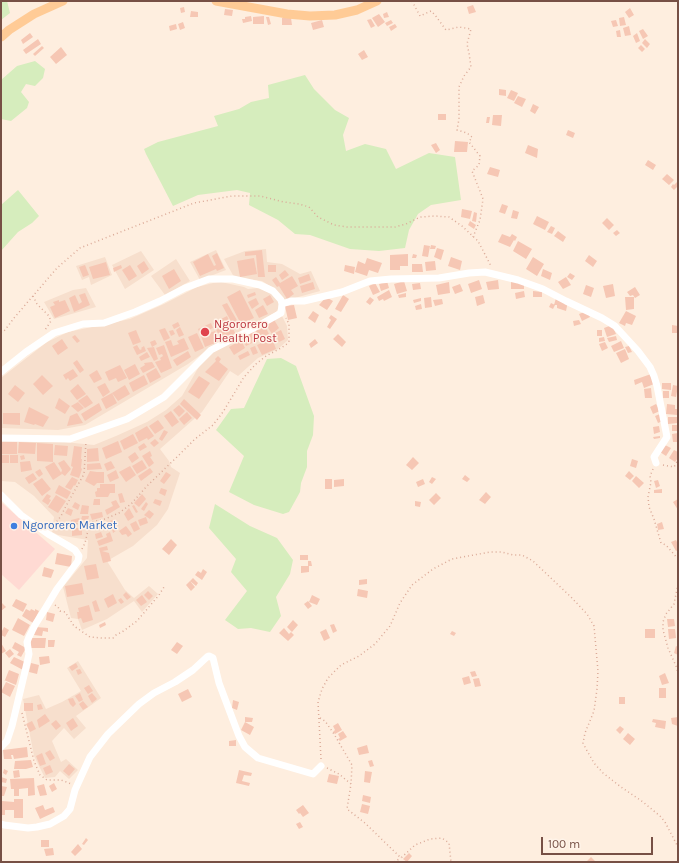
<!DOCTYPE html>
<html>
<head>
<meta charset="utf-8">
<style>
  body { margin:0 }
  #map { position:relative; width:679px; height:863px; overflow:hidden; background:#feeedf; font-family:Karla,sans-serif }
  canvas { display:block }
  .frame { position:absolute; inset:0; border:2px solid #775045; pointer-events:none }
  .scale { position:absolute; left:541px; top:837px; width:112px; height:18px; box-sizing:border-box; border:2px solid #775045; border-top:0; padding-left:5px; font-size:12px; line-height:14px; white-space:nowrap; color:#775045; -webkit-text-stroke:3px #fff3e8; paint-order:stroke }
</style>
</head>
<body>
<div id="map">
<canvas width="679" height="863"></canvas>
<div class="frame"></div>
<div class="scale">100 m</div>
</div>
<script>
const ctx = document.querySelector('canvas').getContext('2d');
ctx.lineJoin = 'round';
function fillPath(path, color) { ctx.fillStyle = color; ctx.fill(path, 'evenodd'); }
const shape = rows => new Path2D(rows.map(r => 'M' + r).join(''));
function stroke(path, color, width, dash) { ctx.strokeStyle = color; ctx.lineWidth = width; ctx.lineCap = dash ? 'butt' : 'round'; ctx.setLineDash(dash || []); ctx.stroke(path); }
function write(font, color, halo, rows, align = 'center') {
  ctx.font = font + ' Karla,sans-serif'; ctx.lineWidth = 3; ctx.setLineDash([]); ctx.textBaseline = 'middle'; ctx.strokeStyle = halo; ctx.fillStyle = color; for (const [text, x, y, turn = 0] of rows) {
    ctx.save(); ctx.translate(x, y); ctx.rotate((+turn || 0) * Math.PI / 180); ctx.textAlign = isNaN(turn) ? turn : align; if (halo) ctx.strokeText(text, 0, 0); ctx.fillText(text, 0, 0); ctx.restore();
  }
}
fillPath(shape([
  [266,249,267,262,282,264,300,274,311,271,320,291,284,301,275,289,262,281,234,277,224,259,245,251],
  [216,250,226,270,200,280,190,262],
  [141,251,154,270,125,289,112,265],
  [105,257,112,275,91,285,89,277,82,280,76,266],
  [176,259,190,281,165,295,151,276],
  [221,282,244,287,248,289,258,288,269,291,277,299,280,306,276,312,222,343,213,346,188,364,85,425,58,430,1,428,1,378,47,342,68,332,130,319,164,304,197,287,213,283],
  [86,288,96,307,54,319,44,302,73,290],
  [281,314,287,326,288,340,278,349,258,358,238,376,230,371,202,412,160,449,169,461,171,467,180,473,168,509,157,525,133,546,107,561,125,590,134,598,149,586,158,594,142,612,134,601,107,619,82,630,78,619,71,618,63,587,87,558,88,540,58,535,52,532,54,517,34,496,15,482,1,481,1,439,44,440,94,445,116,436,147,422,166,410,182,396,201,363,214,351],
  [78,661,101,698,76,716,86,728,74,739,64,728,52,741,61,762,66,759,78,770,69,779,60,771,55,777,45,778,34,756,23,699,39,695,46,709,62,702,81,691,67,668]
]), '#f7dfcd');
fillPath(shape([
  [1,502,55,549,19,590,1,574]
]), '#ffdad3');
fillPath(shape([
  [1,1,7,1,10,13,1,20],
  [35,61,45,69,43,78,35,86,26,84,21,92,29,102,27,108,11,121,1,119,1,80,17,66],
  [305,75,314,89,335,110,349,118,343,135,346,151,365,144,386,149,396,169,429,153,455,157,461,200,431,205,418,214,409,230,405,248,379,251,350,249,310,235,295,234,278,220,249,205,250,193,237,190,198,195,173,206,146,154,144,149,158,142,218,126,214,116,239,109,251,102,269,98,268,85],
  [18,190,39,216,32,223,18,232,1,251,1,205],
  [281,358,296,366,314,416,313,435,307,451,307,467,301,483,300,492,289,512,283,514,254,505,229,492,244,456,216,430,231,409,244,408,267,359],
  [215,504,250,526,277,538,293,560,290,574,276,597,281,616,270,632,251,628,238,629,225,620,247,591,231,572,236,559,209,528]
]), '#d6edbd');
fillPath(shape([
  [473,5,476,12,469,14,467,7],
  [184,7,185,12,181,13,180,8],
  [630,8,634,15,629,18,625,12],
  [225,9,233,10,232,16,224,15],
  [191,11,198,12,198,17,190,17],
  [387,12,389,17,384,18,383,14],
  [379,14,385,22,378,27,372,18],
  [251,16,252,21,243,23,242,19,245,19,245,17],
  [264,16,264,24,253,24,253,17],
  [266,17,269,17,271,24,268,25],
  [624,17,626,25,620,26,619,18],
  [282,18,291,18,292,25,282,25],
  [371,19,375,26,371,28,367,20],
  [322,20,324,27,313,30,311,23],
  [391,20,393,23,387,26,385,23],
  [616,20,618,26,613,27,611,21],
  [183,22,185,28,180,30,178,24],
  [176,24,177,29,170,31,169,26],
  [395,24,397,27,391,31,389,27],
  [629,26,631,35,625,36,623,28],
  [643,29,648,36,643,39,639,31],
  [620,30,621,37,617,37,616,31],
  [30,33,33,37,23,44,21,40],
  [637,33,640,41,636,43,633,36],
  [38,39,41,44,26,54,23,50],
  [645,39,650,44,647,48,642,43],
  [641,45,645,49,642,52,638,48],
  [42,46,44,48,35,56,33,54],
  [61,47,67,55,56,64,50,57],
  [364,50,368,57,362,60,358,54],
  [499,89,506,90,506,96,499,95],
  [511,90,518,93,514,101,507,98],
  [518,96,526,99,522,107,514,103],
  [533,104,539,107,535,114,530,111],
  [438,114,446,114,446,120,438,120],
  [493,115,502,115,501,126,492,125],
  [487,117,490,117,489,123,486,123],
  [568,130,575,133,573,138,566,135],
  [455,141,468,142,467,152,454,152],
  [436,143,440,150,436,153,431,145],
  [528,145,538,149,537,158,525,153],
  [648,160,656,165,653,170,645,165],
  [490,167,500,170,498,177,487,174],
  [667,174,674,180,669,185,662,179],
  [678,181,678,186,674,190,671,187,673,184,674,185],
  [502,204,508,206,505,214,499,212],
  [462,209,472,211,470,219,461,217],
  [513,210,519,212,517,219,511,218],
  [474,212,477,213,476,222,472,221],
  [537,216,549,222,545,230,533,224],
  [607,218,614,225,609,230,602,223],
  [470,221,476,225,474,229,468,225],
  [551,226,555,228,552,234,547,232],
  [617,230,620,233,616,236,613,233],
  [558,231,566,237,563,242,554,236],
  [502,234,510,237,512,234,517,237,515,241,514,240,510,247,498,242],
  [518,241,532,249,526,259,513,251],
  [424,245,430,246,428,257,422,256],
  [431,245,436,246,435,249,430,249],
  [437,248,444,250,441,260,434,257],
  [262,250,265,277,258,277,256,255,245,256,245,252],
  [217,253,224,268,217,271,216,269,200,276,193,262,208,254,214,266,216,265,212,256],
  [408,254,408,266,400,266,400,270,390,270,390,255],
  [413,254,417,255,416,258,412,258],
  [589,255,597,261,593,267,585,261],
  [451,257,462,261,460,270,448,266],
  [533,257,544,264,537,276,526,269],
  [254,258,257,274,240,277,237,261],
  [367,258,382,263,378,273,369,270,367,276,355,272,358,261,365,264],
  [144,261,149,269,142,274,137,266],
  [435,261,436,270,426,271,425,262],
  [106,262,110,275,93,279,89,267],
  [412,264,422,264,423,272,412,272],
  [85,265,89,275,83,277,79,267],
  [121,265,122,268,114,272,113,268],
  [130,265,137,276,129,281,122,270],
  [268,265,276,265,276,272,268,272],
  [345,265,355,267,354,274,344,271],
  [174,269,181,281,169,289,162,276],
  [543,269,552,273,550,280,541,276],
  [285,270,289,275,282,280,279,275],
  [570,273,575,276,572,280,567,277],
  [309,274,311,280,300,284,298,278],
  [292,276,298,286,291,290,294,294,287,299,279,286,277,287,272,280,276,277,280,283],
  [566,277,571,285,563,289,558,282],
  [479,280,482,289,471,293,468,284],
  [498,280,499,289,488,290,486,282],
  [387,281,389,288,381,291,379,284],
  [404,281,407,291,397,294,394,284],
  [313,282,315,289,302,293,300,286],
  [449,282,450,293,438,295,436,285],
  [511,282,524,282,524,289,511,289],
  [375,283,380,292,373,295,369,286],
  [420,283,421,289,413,290,412,284],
  [460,284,463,291,455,294,452,287],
  [613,284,615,296,606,298,603,286],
  [586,285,594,288,591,297,583,294],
  [635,287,640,295,635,298,633,295,630,296,627,292],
  [240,290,254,318,241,324,227,297],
  [389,290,392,297,384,301,383,299,379,301,377,297],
  [524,291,525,297,516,299,515,293],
  [533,291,542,292,542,297,533,297],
  [255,292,256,295,248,298,247,295],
  [85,293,90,305,74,312,69,298,75,295,79,304,82,302,79,295],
  [406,293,406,297,399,298,398,295],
  [270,295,274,302,267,306,263,299],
  [343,295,349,299,341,312,335,309],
  [483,295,485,303,477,306,475,297],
  [326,297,333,301,327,310,319,305],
  [370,297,374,300,370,305,366,302],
  [431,297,432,307,425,308,424,298],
  [625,297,634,297,634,309,626,310],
  [256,298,259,304,252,309,248,302],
  [421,298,421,301,414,303,413,300],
  [556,298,568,301,566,311,557,308,557,305,554,305],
  [442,299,443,304,435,306,433,300],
  [59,300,59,302,65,300,70,311,55,318,50,307,55,305,53,302],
  [227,303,238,322,233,325,222,305],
  [551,303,555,305,553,309,549,307],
  [421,304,422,309,416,310,415,306],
  [263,305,268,314,259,318,255,310],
  [294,305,297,318,288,320,285,306],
  [313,311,319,315,315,323,308,318],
  [587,311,590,317,582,321,579,314],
  [626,311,636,316,632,325,626,323,625,326,619,323],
  [331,315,337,319,330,329,327,327,331,320,329,318],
  [227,316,236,335,222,342,213,323],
  [273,318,279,328,272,334,265,323],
  [579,320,581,324,574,326,573,321],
  [178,322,180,326,174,329,172,325],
  [211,323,213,328,200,334,198,329],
  [264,324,269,334,260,339,255,329],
  [612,325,616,334,607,337,604,328],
  [672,325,678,326,678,333,672,333],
  [180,327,184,335,179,337,176,330],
  [165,328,170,338,164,341,159,330],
  [136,330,141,342,133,345,128,333],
  [173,330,175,334,171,336,169,331],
  [253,330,258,340,246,346,241,336],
  [281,330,285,339,279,342,275,333],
  [597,330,602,330,602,336,597,336],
  [215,331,220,341,205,347,201,336],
  [197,333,204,348,195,352,188,337],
  [338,334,346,342,342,347,333,339],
  [75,335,80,341,77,343,72,337],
  [616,336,617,340,609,342,607,338],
  [604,337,605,341,599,342,599,338],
  [184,338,189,349,171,357,165,342,171,340,173,346,179,344,177,341],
  [272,338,276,349,262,355,257,345],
  [62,339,68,348,58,355,52,346],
  [315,339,318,343,311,348,309,344],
  [155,340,157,344,152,347,150,342],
  [241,340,245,348,234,355,229,347],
  [621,341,624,348,614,352,611,346],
  [605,342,608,348,602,351,599,344],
  [137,345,140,350,142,349,141,348,144,346,146,351,137,355,133,347],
  [164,345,172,368,161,373,155,362,161,360,160,358,163,356,162,354,159,355,156,348],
  [255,346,258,353,253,355,250,348],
  [629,346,632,352,628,353,625,347],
  [154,347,158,359,154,361,147,348],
  [625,349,629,359,621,363,616,353],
  [188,351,191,357,177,366,173,360],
  [248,351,250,355,240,360,238,356],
  [147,352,150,357,141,361,139,357],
  [218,356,221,359,219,362,228,369,219,381,205,372,216,361,215,359],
  [77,360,84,370,80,373,73,363],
  [152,362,155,367,143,373,140,368,145,365,144,363],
  [135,364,140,374,129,380,124,370],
  [120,365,127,378,118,382,116,378,109,381,105,372],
  [156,368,161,377,150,383,146,374],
  [73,369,78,376,70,381,68,378,66,380,63,375],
  [97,370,102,379,94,383,89,375],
  [651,374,654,384,644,388,642,382,635,385,634,380],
  [42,375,53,386,43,395,33,384],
  [144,375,148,384,133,392,129,383],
  [199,376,210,383,199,399,188,392],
  [105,383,110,392,103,397,97,387],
  [662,383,671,383,671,390,662,389],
  [78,384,86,394,77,400,70,391],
  [15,385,25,393,18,402,8,394],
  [125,385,130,394,118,401,112,393],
  [673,385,678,386,676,397,671,396],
  [651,388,652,398,645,398,644,389],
  [663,391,669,391,669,398,663,398],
  [112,393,117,403,106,409,101,399],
  [87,395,93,403,85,408,78,401],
  [59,398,70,406,65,414,55,408],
  [184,399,201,415,197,420,180,404],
  [78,402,84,408,78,412,71,406],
  [99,403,102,410,85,421,81,414],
  [656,404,660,411,653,414,650,407],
  [667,404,675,405,675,409,678,409,677,415,666,414],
  [179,405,185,411,179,417,173,410],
  [29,407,49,417,43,427,35,424,34,425,24,422],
  [171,411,179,422,172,427,164,416],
  [187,412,192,418,184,425,179,419],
  [3,413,20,413,20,425,3,424],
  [77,413,83,423,67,426,70,416],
  [660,414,663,421,658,423,655,416],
  [668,417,678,417,678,423,668,424],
  [158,420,164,428,155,434,149,426],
  [672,425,678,425,678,431,672,431],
  [147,426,154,436,148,440,147,438,139,442,135,433],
  [659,426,660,432,654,434,653,427],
  [164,430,168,432,162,441,159,439],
  [678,433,678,442,673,442,672,434],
  [133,434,138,443,124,450,120,441],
  [660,436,660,438,654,439,653,437],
  [155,439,159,443,154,447,150,443],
  [118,441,122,452,106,459,102,448],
  [1,442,17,442,17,454,1,454],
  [19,442,36,443,35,454,18,453],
  [37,443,53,444,53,462,37,461],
  [144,443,147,447,140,451,138,447],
  [55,445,68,446,67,456,54,455],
  [665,445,671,448,666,456,660,452],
  [74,446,82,447,81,459,82,459,81,468,82,469,79,478,70,475,73,467,71,466],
  [98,448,99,461,87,462,87,449],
  [674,450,678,452,678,458,675,462,669,458],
  [150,451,152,456,150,457,154,463,149,467,142,456],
  [135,452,139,458,132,463,128,457],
  [1,455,9,455,9,463,1,463],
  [10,455,18,455,18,463,10,463],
  [24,455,25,459,21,460,20,456],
  [413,457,419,463,412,470,406,465],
  [632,459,638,461,636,468,630,466],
  [64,460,71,469,65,476,61,473,62,470,58,463],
  [142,460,147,468,137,474,132,466],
  [30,461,32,470,21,472,20,462],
  [111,461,115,468,107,471,104,464],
  [54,462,62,474,53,480,45,467],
  [100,463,102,469,87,470,87,464],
  [130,466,136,475,126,482,119,472],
  [150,468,153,472,141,481,138,476],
  [40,469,43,474,39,477,35,472],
  [116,470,119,478,110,482,107,475],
  [90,471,97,472,104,472,104,483,97,483,94,486,85,481],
  [629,471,634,476,630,480,625,476],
  [166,472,171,475,164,484,160,481],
  [33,473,37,479,29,484,25,478],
  [465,475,470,479,467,482,462,479],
  [636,476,644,483,639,488,632,481],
  [72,477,78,480,75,486,74,485,71,490,65,487],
  [432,477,436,479,432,484,429,482],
  [42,478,51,489,42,496,33,484],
  [325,479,332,479,332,489,325,489],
  [344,479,344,486,334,487,334,480],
  [423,479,425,484,418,487,416,482],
  [658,480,660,486,656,488,654,481],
  [100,484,115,484,115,493,110,493,108,497,96,497,95,492,97,491,97,488,100,488],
  [59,485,71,492,67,499,55,493],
  [161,488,167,490,165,496,159,493],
  [662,489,662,493,654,493,654,490],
  [486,492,491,497,485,504,479,500],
  [122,493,125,502,120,503,118,494],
  [436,493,441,498,434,505,429,500],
  [47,494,51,496,49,499,51,500,48,505,42,501],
  [142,494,146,499,139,507,134,503],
  [56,495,66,501,58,513,48,507],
  [94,499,100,499,100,505,93,505],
  [155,499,162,501,160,506,153,503],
  [678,499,678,510,673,502],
  [116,500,120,507,107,515,105,510,113,506,111,502],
  [415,501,421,502,420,507,415,506],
  [75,502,80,505,78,510,72,507],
  [146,502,148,504,144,511,141,509],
  [82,505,89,506,88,514,80,514],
  [134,505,138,512,136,513,132,506],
  [68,508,73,510,71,516,65,513],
  [129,508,134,517,128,521,124,514],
  [149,510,154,514,150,519,144,515],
  [102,512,103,517,92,520,90,514],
  [82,516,89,516,88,520,81,520],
  [146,517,148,523,140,526,138,520],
  [79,518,81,521,71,524,71,520],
  [115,519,116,523,109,527,107,522],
  [136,521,140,529,134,532,130,524],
  [662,522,664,529,658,530,657,524],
  [105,523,106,528,96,530,95,525],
  [126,526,132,534,128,537,126,534,122,535,119,531],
  [116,527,117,530,113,533,112,529],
  [72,528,82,528,82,535,72,536],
  [101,532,103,537,96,539,95,534],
  [110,532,113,541,99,546,97,541,107,537,106,534],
  [171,539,177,545,169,555,162,549],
  [676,540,678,544,678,550,676,551,671,542],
  [107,546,108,550,102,551,109,553,111,561,103,563,99,548],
  [57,553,72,556,71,567,55,564],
  [300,555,308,555,308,560,300,560],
  [308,561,311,561,312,566,309,566,309,572,301,573,301,566,308,566],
  [96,564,99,578,87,580,84,566],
  [44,567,54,570,51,578,42,576],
  [203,569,207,572,202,580,195,575,198,571,201,573],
  [193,578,198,583,196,586,190,581],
  [367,579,367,584,359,585,359,580],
  [190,581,195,587,191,591,186,585],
  [82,583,84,594,67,597,65,586],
  [358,589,368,591,367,598,357,596],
  [148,591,153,596,149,600,144,595],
  [126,592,131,597,127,600,123,595],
  [113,594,117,603,108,608,104,599],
  [142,595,147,602,141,606,136,600],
  [312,595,320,599,317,605,309,602],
  [121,598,124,602,121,604,118,600],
  [16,599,27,604,23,612,12,606],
  [96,600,100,611,95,612,92,602],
  [308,601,312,606,308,609,304,604],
  [1,602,6,607,1,611],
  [89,605,93,620,83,623,81,618,78,619,77,612,79,612,78,608],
  [26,609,30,611,31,609,35,611,35,609,39,611,33,623,22,616],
  [47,612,55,614,53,622,46,620],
  [18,618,30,625,24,636,12,630],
  [667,619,674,619,675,626,668,627],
  [293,620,298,625,292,632,287,627],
  [105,622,106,625,100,628,99,625],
  [334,624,337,631,333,633,330,625],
  [4,627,9,630,5,637,1,635,1,633],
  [36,627,48,628,48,632,43,631,42,636,34,635],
  [284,628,289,634,291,632,294,635,288,641,279,633],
  [326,629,330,638,324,641,320,632],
  [645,629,655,629,655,638,645,638],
  [668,629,675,629,676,638,669,639],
  [452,631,456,633,454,636,450,634],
  [31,638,46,638,45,648,31,648],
  [48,640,55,640,54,647,48,647],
  [15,642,26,648,21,657,17,655,19,652,12,648],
  [177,642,183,646,177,654,171,650],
  [1,643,6,651,1,654],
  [676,646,678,647,678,655,674,653],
  [10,649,14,654,9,658,5,653],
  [49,656,50,663,40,665,39,657],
  [14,657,27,663,23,670,10,663],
  [31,663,39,665,37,674,29,672],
  [76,663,78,667,72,671,69,667],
  [80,669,82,673,78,675,76,670],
  [9,670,19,674,16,685,4,680,5,680],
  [475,671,477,676,472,677,470,672],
  [665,673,669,683,662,685,659,676],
  [469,676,471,683,464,685,462,678],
  [479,678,481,686,475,687,473,679],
  [6,682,15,686,10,697,1,692],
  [89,685,93,691,88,694,84,688],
  [659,688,666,688,666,698,659,698],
  [188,689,192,697,182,702,178,694],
  [80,693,83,700,79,702,75,696],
  [92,693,97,699,92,703,88,696],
  [619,697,625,697,625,704,619,704],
  [73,698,76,704,73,707,70,704,68,699],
  [233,700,239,702,237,710,232,708],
  [83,701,88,707,83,710,79,704],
  [24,703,33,703,33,711,24,711],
  [41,704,43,709,38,710,37,705],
  [45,714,50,721,39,728,37,720],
  [245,717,253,718,252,722,245,722],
  [678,717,678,726,672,724,671,718],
  [73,718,78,726,71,731,66,723],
  [653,719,666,721,665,729,655,727,656,723,652,722],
  [56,720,61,726,56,730,51,724],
  [32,721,36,729,30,732,26,724],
  [245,722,254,727,250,735,241,730],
  [338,723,342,730,335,734,333,732,335,730,333,726],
  [620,726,624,729,620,734,616,730],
  [343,731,347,737,340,741,338,739,340,738,338,734],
  [628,733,635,739,630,745,623,739],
  [236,740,236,746,229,746,229,741],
  [367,745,369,753,359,755,357,748],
  [27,747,28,757,14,759,13,755,11,755,12,759,4,759,3,750],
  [50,750,55,758,50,761,45,753],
  [42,753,46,764,40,766,36,756],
  [31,760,33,767,26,769,14,769,15,761],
  [372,760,374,766,370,767,368,761],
  [69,764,75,769,69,776,63,771],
  [50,765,53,772,46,775,43,768],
  [4,769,8,771,6,775,3,773],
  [19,770,20,777,14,778,13,771],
  [239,770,252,773,251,776,244,775,242,781,250,783,249,786,236,783],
  [365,771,372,772,370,783,364,782],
  [329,774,339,776,337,784,327,782],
  [1,777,7,779,6,783,1,782],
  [34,778,35,795,28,796,28,788,19,789,19,796,14,796,14,789,11,789,10,779],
  [54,783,57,789,52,792,49,786],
  [44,784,47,795,40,796,37,786],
  [1,786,7,787,4,796,1,796],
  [363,795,371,797,370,803,362,801],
  [14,799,23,799,23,818,14,818,14,810,5,810,5,815,2,815,2,801,14,802],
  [362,804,370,806,368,814,360,812],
  [43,805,45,810,53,807,55,812,40,819,35,808],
  [303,805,309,813,303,817,300,813,299,814,296,810],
  [300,822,303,827,299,829,296,824],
  [86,838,88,840,84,845,82,844],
  [41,840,49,840,49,847,41,847],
  [78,844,82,849,75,856,71,852],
  [53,848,54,855,46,856,44,849],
  [409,853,412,856,407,862,403,859],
  [591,857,596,862,586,862]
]), '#f6c7b4');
stroke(shape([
  [412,1,420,16,431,11,435,15,446,30,459,27,471,29,467,44,469,53,471,67,464,76,459,87,459,119,457,130,467,133,472,137,469,142,480,156,479,165,472,171,478,186,483,199,480,220,473,237],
  [33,296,37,304,49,316,51,321,45,330],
  [1,333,5,330,14,318,57,268,80,248,194,203,232,196,260,196,284,202,299,204,309,207,318,217,334,225,347,227,395,227,406,224,420,217,435,216,449,217,462,226,478,241,490,264,489,266],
  [663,465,674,467,678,460],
  [653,469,650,476,651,482,648,497,649,507,654,519,661,543,666,545,678,559],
  [57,522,66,525,92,522,105,519,119,513,131,504,146,487,181,453,195,439,213,425,223,412,244,377,256,364,266,356,281,348,287,344,289,341,289,324,286,318],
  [52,528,61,516,66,506,84,474,86,441],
  [82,549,85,543,90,522],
  [678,584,674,604,666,614,663,622,663,630,668,648,676,666,678,673],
  [55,605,58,607,60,611,65,612,74,626,90,637,102,638,113,638,116,635,122,632,137,621,159,595,164,587],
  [22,713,34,761,40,775,47,780,61,780,69,783,71,784],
  [320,718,325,721,334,734,352,765,351,784],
  [321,759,318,702,322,689,328,678,341,665,359,656,375,644,390,626,400,603,412,585,433,569,452,559,490,552,502,552,513,555,522,555,533,561,571,597,587,614,594,626,598,671,597,689,594,711,585,733,583,743,586,749,594,763,603,773,621,787,643,802,660,816,665,822,678,847],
  [327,768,339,774,351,784,347,809,365,823,401,858,415,845,430,839,442,838,449,843,451,862],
  [394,862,401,858]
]), '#dbaa98', 1.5, [1, 3]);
stroke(shape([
  [1,372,26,352,54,333,83,324,104,323,135,312,160,301,185,288,209,279,233,279,260,285,273,291,281,300,282,304],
  [1,438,70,439,127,419,164,397,211,350,256,327,281,313,282,304,291,301,304,301,342,292,370,281,391,279,439,278,469,273,485,272,518,280,543,289,566,301,602,318,615,326,638,351,650,367,654,376,657,386,667,437,654,457,656,463],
  [1,495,21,515,48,534,67,545,75,550,79,556,78,561,57,589,45,609,35,625,29,637,27,642,29,654,27,663,12,726,7,741,1,747],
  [1,824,4,825,28,828,37,827,50,824,64,816,70,809,75,790,90,757,108,734,139,704,154,693,175,682,193,670,207,657,209,656,213,658,219,683,239,736,245,747,258,758,313,774,321,766]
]), '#fff', 7);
stroke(shape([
  [216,1,287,14,310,16,335,15,357,10,377,1],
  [1,37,9,30,34,14,63,1]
]), '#ffcb96', 9);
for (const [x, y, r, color] of [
  [205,332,5,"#e0444e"],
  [14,526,4,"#3f7fe0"]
]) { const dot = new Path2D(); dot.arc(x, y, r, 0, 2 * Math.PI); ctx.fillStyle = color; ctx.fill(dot); stroke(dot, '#fff3e8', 1.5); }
write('12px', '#be3a42', '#fff3e8', [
  ["Ngororero",214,325],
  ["Health Post",214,339]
], 'left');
write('12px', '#366cbe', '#fff3e8', [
  ["Ngororero Market",22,526]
], 'left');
</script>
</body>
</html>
